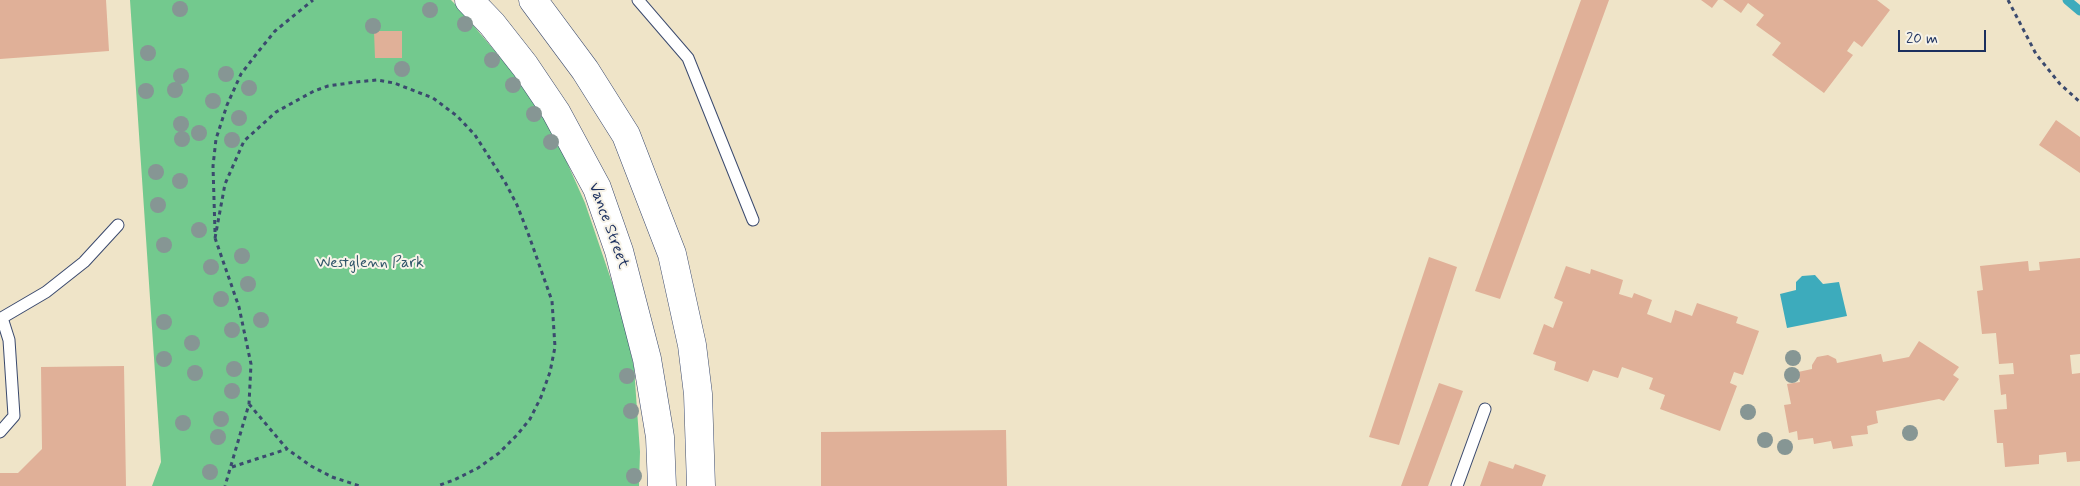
<!DOCTYPE html>
<html>
<head>
<meta charset="utf-8">
<style>
  body { margin:0 }
  #map { position:relative; width:2080px; height:486px; overflow:hidden; background:#efe4c8; font-family:Mynerve,sans-serif }
  canvas { display:block }
  .scale { position:absolute; left:1898px; top:30px; width:88px; height:22px; box-sizing:border-box; border:2px solid #1b2f5e; border-top:0; padding-left:6px; font-size:15px; line-height:18px; white-space:nowrap; color:#1b2f5e; -webkit-text-stroke:4px #f7f3e8; paint-order:stroke }
</style>
</head>
<body>
<div id="map">
<canvas width="2080" height="486"></canvas>
<div class="scale">20 m</div>
</div>
<script>
const ctx = document.querySelector('canvas').getContext('2d');
ctx.lineJoin = 'round';
function fillPath(path, color) { ctx.fillStyle = color; ctx.fill(path, 'evenodd'); }
const shape = rows => new Path2D(rows.map(r => 'M' + r).join(''));
function stroke(path, color, width, dash) { ctx.strokeStyle = color; ctx.lineWidth = width; ctx.lineCap = dash ? 'butt' : 'round'; ctx.setLineDash(dash || []); ctx.stroke(path); }
function write(font, color, halo, rows, align = 'center') {
  ctx.font = font + ' Mynerve,sans-serif'; ctx.lineWidth = 4; ctx.setLineDash([]); ctx.textBaseline = 'middle'; ctx.strokeStyle = halo; ctx.fillStyle = color; for (const [text, x, y, turn = 0] of rows) {
    ctx.save(); ctx.translate(x, y); ctx.rotate((+turn || 0) * Math.PI / 180); ctx.textAlign = isNaN(turn) ? turn : align; if (halo) ctx.strokeText(text, 0, 0); ctx.fillText(text, 0, 0); ctx.restore();
  }
}
fillPath(shape([
  [130,0,451,0,457,6,510,69,554,133,585,203,620,306,634,367,640,452,639,486,152,486,161,462]
]), '#73c98e');
fillPath(shape([
  [1815,275,1823,284,1839,282,1847,316,1787,328,1780,294,1796,290,1796,282,1802,276]
]), '#3dabbc');
stroke(shape([
  [2067,0,2080,11]
]), '#3dabbc', 9);
fillPath(shape([
  [0,0,106,0,109,51,0,59],
  [1581,0,1609,0,1500,299,1475,291],
  [1701,0,1718,0,1712,8],
  [1723,0,1877,0,1890,10,1862,47,1854,41,1847,51,1853,55,1824,93,1772,55,1781,43,1756,25,1764,15,1748,3,1741,13],
  [374,31,402,31,402,58,375,58],
  [2056,120,2080,137,2080,173,2039,145],
  [1429,257,1457,267,1399,445,1369,437],
  [2080,258,2080,354,2070,355,2072,374,2080,373,2080,461,2067,462,2066,452,2039,455,2039,464,2005,467,2003,443,1997,443,1994,410,2007,409,2006,394,2001,395,1999,375,2014,374,2013,363,1999,364,1996,333,1982,334,1977,291,1983,290,1980,266,2028,261,2029,271,2040,270,2039,262],
  [1566,266,1590,274,1591,269,1623,280,1619,294,1632,298,1634,293,1652,300,1647,314,1671,323,1675,310,1692,316,1697,303,1738,317,1736,323,1759,331,1743,375,1734,372,1730,383,1737,386,1720,431,1660,409,1665,395,1649,389,1653,378,1622,367,1618,378,1593,370,1588,382,1554,370,1556,362,1533,354,1544,324,1553,328,1563,302,1554,298],
  [1919,341,1959,367,1953,375,1959,379,1944,401,1939,399,1876,411,1878,423,1867,426,1868,434,1851,436,1853,446,1833,449,1831,441,1814,444,1813,438,1798,440,1797,431,1789,433,1784,405,1791,404,1787,384,1800,382,1798,372,1812,369,1812,365,1817,357,1828,355,1836,359,1837,363,1881,354,1883,362,1909,357],
  [124,366,126,486,0,486,0,473,18,473,42,449,41,367],
  [1439,383,1463,391,1428,486,1401,486],
  [1006,430,1007,486,821,486,821,432],
  [1489,461,1513,469,1515,464,1546,475,1542,486,1480,486]
]), '#e0b098');
const lane = shape([
  [638,0,688,58,753,220],
  [0,319,46,292,84,262,118,225],
  [0,432,14,416,9,340,2,318],
  [1457,486,1485,409]
]);
const secondary = shape([
  [469,0,492,24,525,66,556,112,597,188,619,251,647,359,660,437,662,486],
  [533,0,585,70,626,135,672,254,692,345,698,394,701,486]
]);
stroke(lane, '#3b4a6e', 13);
stroke(secondary, '#3b4a6e', 29);
stroke(shape([
  [2008,0,2036,54,2060,84,2080,102],
  [215,232,213,166,216,139,227,105,241,74,258,52,275,31,313,0],
  [215,238,225,184,244,141,276,112,314,91,328,86,356,82,377,80,394,83,433,98,457,116,475,135,505,182,517,205,528,233,552,301,555,347,550,372,541,397,530,419,517,435,499,453,478,468,454,480,437,486],
  [215,238,239,307,251,364,249,404,225,486],
  [249,404,287,449,311,466,332,477,360,486],
  [232,467,287,449]
]), '#3b4a6e', 3, [4, 4]);
stroke(lane, '#fff', 11);
stroke(secondary, '#fff', 28);
ctx.fillStyle = '#869694';
for (const [x, y] of [
  [180,9],
  [430,10],
  [465,24],
  [373,26],
  [148,53],
  [492,60],
  [402,69],
  [226,74],
  [181,76],
  [513,85],
  [249,88],
  [175,90],
  [146,91],
  [213,101],
  [534,114],
  [239,118],
  [181,124],
  [199,133],
  [182,139],
  [232,140],
  [551,142],
  [156,172],
  [180,181],
  [158,205],
  [199,230],
  [164,245],
  [242,256],
  [211,267],
  [248,284],
  [221,299],
  [261,320],
  [164,322],
  [232,330],
  [192,343],
  [1793,358],
  [164,359],
  [234,369],
  [195,373],
  [1792,375],
  [627,376],
  [232,391],
  [631,411],
  [1748,412],
  [221,419],
  [183,423],
  [1910,433],
  [218,437],
  [1765,440],
  [1785,447],
  [210,472],
  [634,476]
]) { ctx.beginPath(); ctx.arc(x, y, 8, 0, 2 * Math.PI); ctx.fill(); }
write('16px', '#1b2f5e', '#f7f3e8', [
  ["Vance Street",608,226,70]
]);
write('16px', '#31566a', '#f7f3e8', [
  ["Westglenn Park",370,264]
]);
</script>
</body>
</html>
